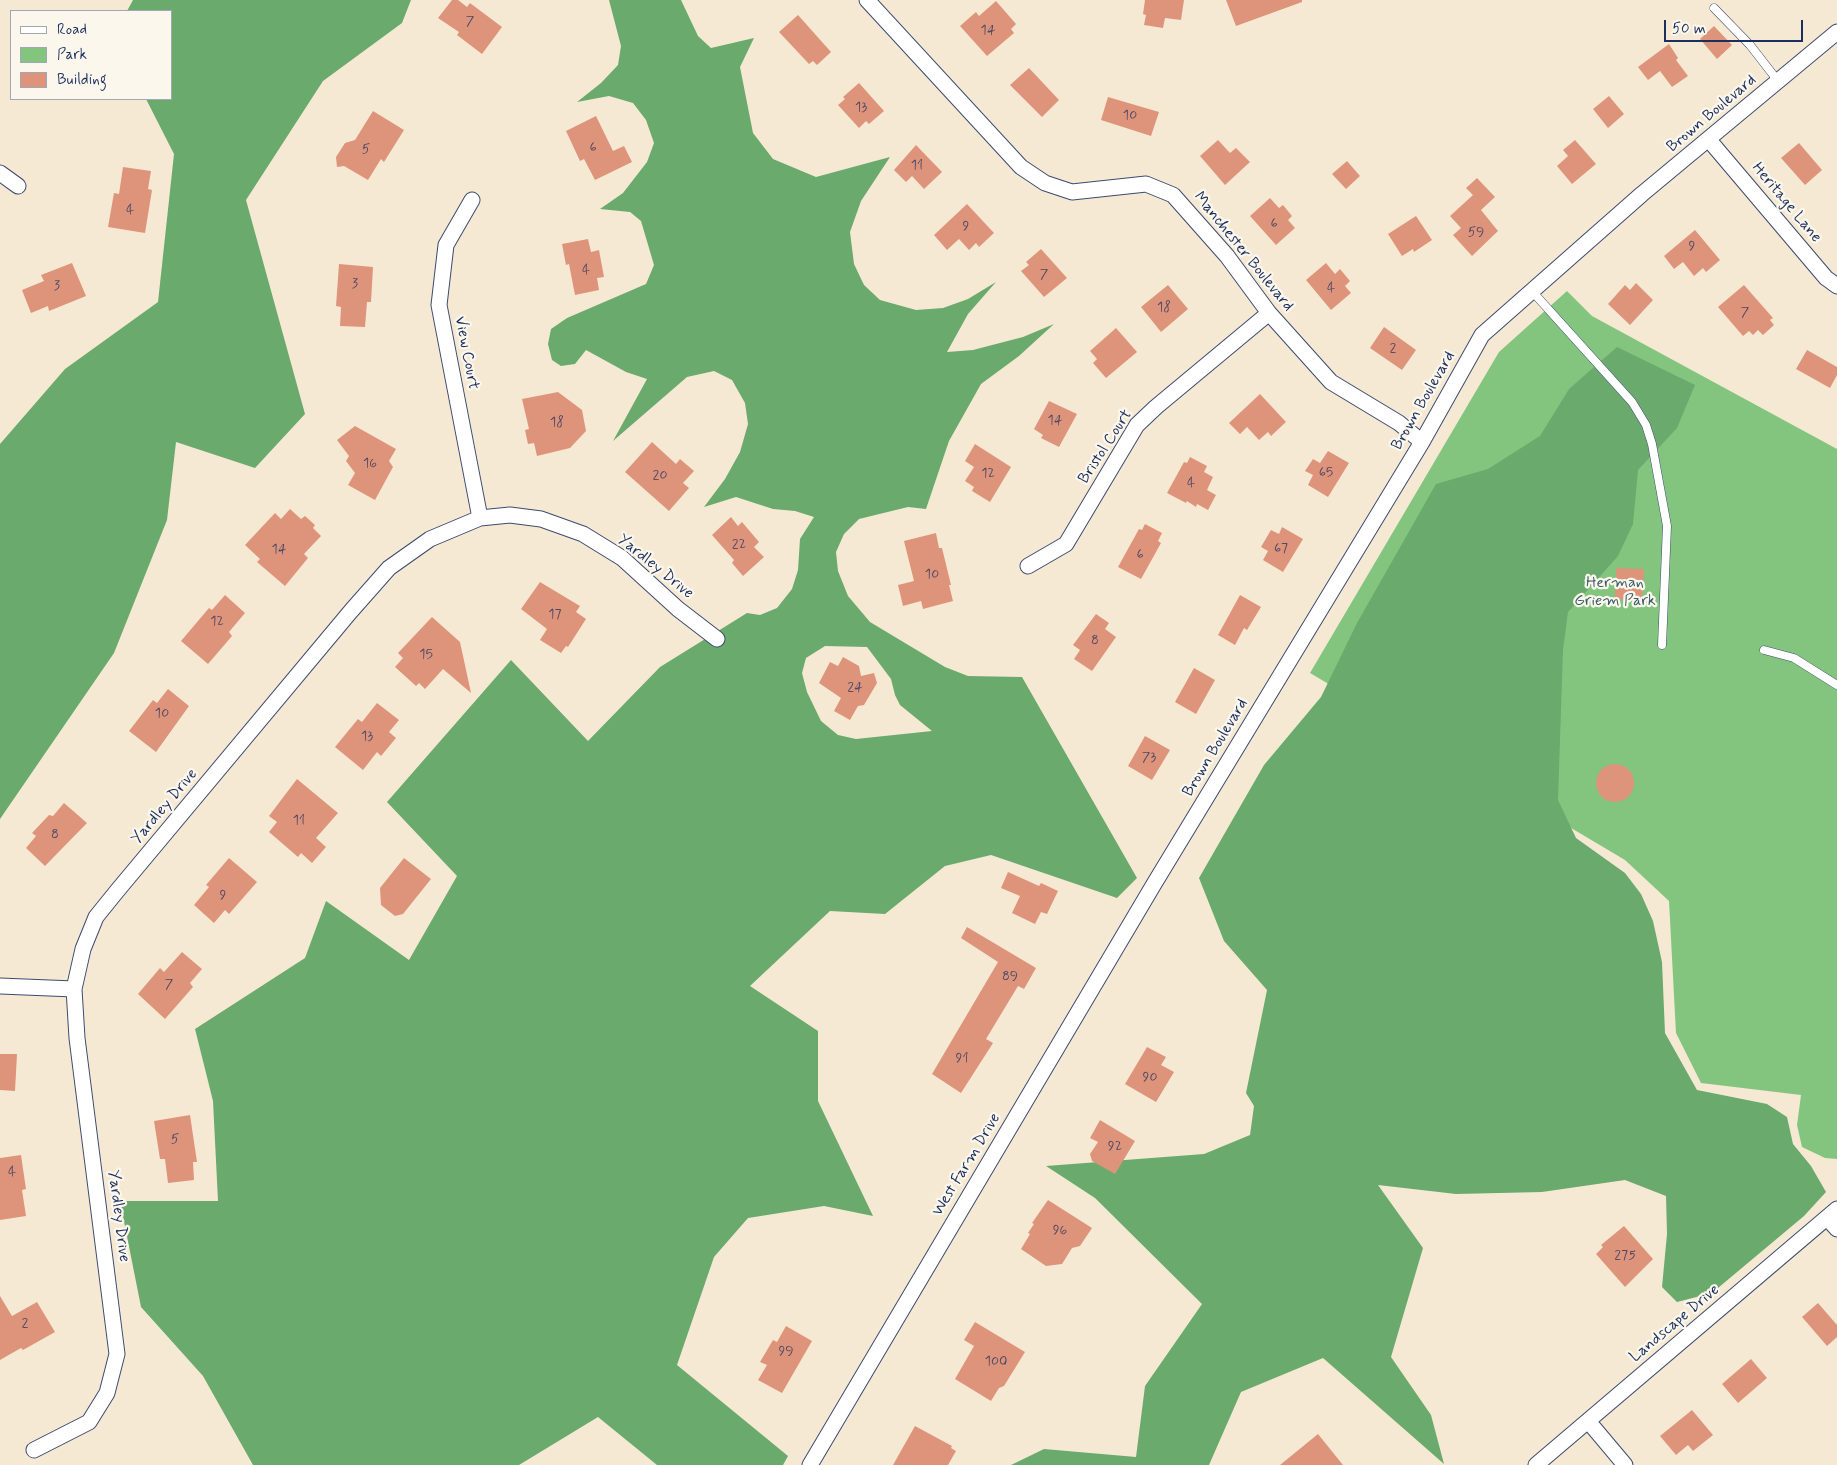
<!DOCTYPE html>
<html>
<head>
<meta charset="utf-8">
<style>
  body { margin:0 }
  #map { position:relative; width:1837px; height:1465px; overflow:hidden; background:#f6e9d3; font-family:Mynerve,sans-serif }
  canvas { display:block }
  .legend { position:absolute; left:10px; top:10px; width:162px; height:90px; box-sizing:border-box; background:#fbf7ec; border:1px solid #a1a7b3; margin:0; padding:6px 9px; list-style:none; font-size:15px; color:#1b2f5e }
  .legend li { display:flex; align-items:center; gap:10px; height:25px }
  .legend b { width:25px; border:1px solid #a1a7b3 }
  .scale { position:absolute; left:1664px; top:20px; width:139px; height:22px; box-sizing:border-box; border:2px solid #1b2f5e; border-top:0; padding-left:6px; font-size:15px; line-height:18px; white-space:nowrap; color:#1b2f5e; -webkit-text-stroke:4px #fbf7ec; paint-order:stroke }
</style>
</head>
<body>
<div id="map">
<canvas width="1837" height="1465"></canvas>
<ul class="legend">
<li><b style="height:6px;background:#fff"></b>Road</li>
<li><b style="height:14px;background:#83c57e"></b>Park</li>
<li><b style="height:14px;background:#de947b"></b>Building</li>
</ul>
<div class="scale">50 m</div>
</div>
<script>
const ctx = document.querySelector('canvas').getContext('2d');
ctx.lineJoin = 'round';
function fillPath(path, color) { ctx.fillStyle = color; ctx.fill(path, 'evenodd'); }
const shape = rows => new Path2D(rows.map(r => 'M' + r).join(''));
function stroke(path, color, width, dash) { ctx.strokeStyle = color; ctx.lineWidth = width; ctx.lineCap = dash ? 'butt' : 'round'; ctx.setLineDash(dash || []); ctx.stroke(path); }
function write(font, color, halo, rows, align = 'center') {
  ctx.font = font + ' Mynerve,sans-serif'; ctx.lineWidth = 4.5; ctx.setLineDash([]); ctx.textBaseline = 'middle'; ctx.strokeStyle = halo; ctx.fillStyle = color; for (const [text, x, y, turn = 0] of rows) {
    ctx.save(); ctx.translate(x, y); ctx.rotate((+turn || 0) * Math.PI / 180); ctx.textAlign = isNaN(turn) ? turn : align; if (halo) ctx.strokeText(text, 0, 0); ctx.fillText(text, 0, 0); ctx.restore();
  }
}
fillPath(shape([
  [1567,291,1592,316,1837,449,1837,1159,1825,1158,1802,1147,1797,1125,1801,1095,1701,1083,1676,1033,1669,901,1625,860,1310,673,1499,352]
]), '#83c57e');
fillPath(shape([
  [133,0,411,0,402,23,323,81,246,200,305,414,255,468,176,442,167,520,114,653,0,819,0,444,65,369,158,302,174,154,146,99,171,99,171,11,127,11],
  [609,0,681,0,698,36,711,48,754,38,740,67,753,133,773,159,816,177,890,157,861,201,850,232,854,264,864,285,880,300,916,310,943,308,968,299,996,282,968,314,947,352,973,350,1023,337,1054,324,1019,356,981,384,949,441,926,509,908,507,859,519,844,534,836,552,838,571,848,596,870,622,945,667,968,676,1022,677,1137,878,1117,898,991,855,945,866,885,914,830,911,750,986,818,1031,818,1101,873,1216,824,1206,748,1218,714,1257,677,1365,788,1456,783,1465,657,1465,598,1417,519,1465,253,1465,203,1376,141,1307,120,1201,218,1201,213,1101,195,1029,305,958,326,901,409,960,457,876,387,802,511,660,588,741,660,667,747,613,760,615,777,608,792,589,798,570,800,539,814,517,795,511,773,509,736,497,704,507,725,479,740,452,748,424,745,403,732,380,714,371,687,377,613,441,647,379,626,372,586,350,575,364,561,366,552,360,548,344,551,329,567,318,646,284,654,265,641,221,630,212,600,209,623,193,647,162,654,143,646,120,633,103,609,96,577,102,601,83,618,65,621,46],
  [825,646,867,647,891,679,895,695,900,705,932,731,856,739,838,735,821,721,807,692,802,673,806,658],
  [1617,347,1695,385,1677,428,1638,470,1633,524,1618,556,1568,612,1563,650,1558,800,1576,838,1625,873,1641,894,1653,921,1662,962,1665,1033,1697,1090,1767,1104,1787,1117,1793,1144,1811,1166,1826,1192,1804,1216,1712,1293,1677,1302,1662,1287,1667,1234,1666,1196,1625,1180,1542,1192,1456,1194,1378,1185,1423,1248,1391,1357,1431,1415,1444,1464,1323,1358,1241,1392,1209,1465,1011,1465,1044,1449,1136,1457,1145,1386,1202,1304,1095,1198,1046,1166,1204,1154,1250,1135,1254,1106,1246,1093,1267,990,1224,941,1199,878,1264,765,1321,697,1357,623,1436,484,1488,469,1540,436,1569,389]
]), '#6aaa6d');
fillPath(shape([
  [452,0,458,0,467,7,470,3,502,27,482,54,457,35,459,32,438,18],
  [1145,0,1184,0,1181,20,1165,18,1163,28,1144,25,1146,15,1143,14],
  [1226,0,1302,0,1302,2,1236,26],
  [996,1,1016,24,1011,29,1014,33,987,56,960,26,976,12,979,16],
  [798,15,831,52,817,65,813,61,809,64,779,32],
  [1714,26,1732,45,1717,59,1700,39],
  [1669,44,1678,58,1676,60,1688,76,1672,87,1660,71,1648,80,1638,67],
  [1029,68,1059,100,1042,117,1010,85],
  [859,83,884,111,869,124,866,121,859,128,838,105,845,99,843,97],
  [1609,96,1624,114,1608,128,1593,109],
  [1108,97,1159,112,1151,136,1101,120],
  [373,111,404,130,384,162,381,159,368,180,344,166,337,167,336,157,345,143,355,140],
  [596,116,613,151,624,146,632,162,595,180,584,159,580,161,566,131],
  [1218,140,1230,153,1236,148,1250,162,1225,185,1200,156],
  [1575,140,1596,164,1572,184,1557,166,1568,156,1563,150],
  [1799,143,1822,170,1805,185,1781,158],
  [916,145,942,172,924,189,912,176,906,182,894,170],
  [1347,161,1360,176,1346,189,1332,174],
  [123,167,151,171,148,189,152,190,145,233,108,227,114,193,119,194],
  [1477,178,1495,197,1481,210,1498,231,1472,256,1453,235,1461,228,1450,216,1473,195,1466,188],
  [1270,198,1279,208,1283,205,1292,216,1288,220,1295,228,1276,245,1250,216],
  [967,204,994,233,979,247,976,243,969,250,959,239,947,250,934,235],
  [1416,216,1432,240,1414,252,1413,249,1402,256,1388,234],
  [1695,230,1720,260,1706,272,1703,268,1694,276,1683,262,1674,269,1664,256],
  [588,239,591,252,599,250,604,277,597,278,599,290,575,295,569,264,566,265,562,244],
  [1041,249,1067,278,1044,297,1021,271,1029,265,1026,262],
  [72,263,86,296,49,311,48,306,31,313,22,290,44,281,41,275],
  [1326,263,1335,274,1340,269,1350,281,1345,286,1351,293,1331,310,1306,280],
  [339,264,373,267,371,302,367,302,365,327,340,326,341,307,336,306],
  [1636,283,1653,300,1630,325,1608,304,1625,285,1630,290],
  [1168,285,1188,309,1161,332,1141,307],
  [1744,285,1773,318,1770,320,1774,325,1763,335,1758,330,1753,335,1749,331,1743,336,1718,307],
  [1384,327,1416,350,1402,370,1370,348],
  [1116,328,1137,352,1106,378,1093,363,1097,359,1090,351],
  [1807,350,1837,367,1837,375,1830,388,1796,369],
  [558,392,582,410,586,431,570,448,537,456,534,443,528,444,525,430,529,429,522,399],
  [1260,394,1286,422,1271,436,1268,432,1259,440,1247,427,1240,434,1229,423],
  [1049,401,1077,414,1059,447,1041,438,1043,435,1034,429],
  [355,426,396,449,389,461,393,467,375,500,348,485,355,473,346,461,349,456,337,440],
  [652,442,676,464,680,459,694,471,683,483,689,488,669,511,625,472],
  [975,444,1011,467,990,502,972,491,974,487,965,481,974,467,965,461],
  [1328,451,1349,463,1328,497,1308,485,1313,475,1305,471,1313,459,1320,463],
  [1190,457,1207,466,1204,472,1213,477,1207,490,1216,495,1208,510,1197,504,1196,507,1187,501,1186,503,1167,493,1184,462,1187,463],
  [290,509,301,519,305,516,315,525,313,528,321,536,304,554,308,558,285,586,257,562,260,559,245,545,275,513,281,519],
  [731,517,738,526,742,522,759,542,754,547,764,557,743,576,732,563,734,560,712,535],
  [1145,524,1162,533,1158,541,1161,543,1141,579,1118,567,1139,529,1142,530],
  [1282,527,1303,539,1283,572,1263,560,1268,551,1261,547,1271,530,1279,534],
  [936,533,939,548,942,548,951,585,949,585,953,601,923,609,921,601,903,606,898,585,914,581,904,541],
  [1616,568,1644,569,1642,601,1615,599],
  [540,582,580,606,576,612,586,619,568,647,566,646,561,653,540,640,547,629,521,609],
  [225,595,245,613,229,632,232,636,208,664,181,641,209,608,212,610],
  [1240,595,1261,607,1247,630,1244,628,1235,645,1218,635],
  [1096,614,1109,623,1105,629,1116,637,1092,671,1074,659,1080,650,1073,645],
  [432,617,460,642,471,693,443,669,425,689,419,683,416,686,395,667,403,658,398,653],
  [843,657,859,666,861,676,874,673,877,683,864,705,858,706,850,720,834,711,841,698,819,683,830,662,838,666],
  [1194,668,1215,680,1196,714,1175,702],
  [168,689,189,706,156,752,129,731,153,700,157,703],
  [377,703,399,720,389,732,396,738,381,756,377,752,363,770,335,747,358,719,362,722],
  [1145,736,1170,750,1152,780,1128,766],
  '1596 783a19 19 0 1 1 38 0a19 19 0 1 1-38 0Z',
  [297,779,338,813,316,838,326,847,312,863,301,853,298,857,269,832,277,822,269,816],
  [64,803,87,823,45,866,26,848,36,836,32,833,49,815,53,816],
  [229,858,257,882,229,914,225,910,214,923,194,905,209,887,206,885],
  [404,858,431,879,403,914,395,916,381,905,380,888],
  [1008,872,1039,886,1041,883,1058,891,1047,914,1041,912,1035,924,1012,913,1020,896,1001,888],
  [967,927,1036,968,1024,989,1018,986,986,1039,993,1043,961,1093,932,1074,998,962,961,938],
  [182,952,202,969,190,983,193,987,165,1019,138,994,160,968,164,972],
  [1147,1047,1166,1057,1161,1065,1174,1072,1156,1102,1125,1084],
  [0,1054,17,1054,15,1091,0,1090],
  [190,1115,197,1162,193,1162,194,1180,168,1183,165,1159,160,1159,154,1121],
  [1100,1120,1135,1141,1115,1174,1092,1161,1090,1154,1098,1142,1090,1138],
  [21,1155,26,1189,22,1190,26,1216,0,1220,0,1158],
  [1048,1200,1092,1228,1080,1246,1072,1248,1062,1264,1046,1266,1021,1249,1030,1234,1028,1233,1034,1224,1032,1223],
  [1624,1226,1653,1259,1625,1287,1596,1254,1603,1247,1601,1245],
  [0,1296,12,1316,37,1302,55,1332,23,1350,21,1348,0,1360],
  [1818,1303,1837,1325,1837,1337,1827,1346,1802,1317],
  [975,1322,1025,1352,1004,1386,999,1388,991,1401,955,1379,974,1346,964,1340],
  [786,1326,812,1341,782,1393,758,1380,767,1365,760,1362,773,1340,777,1342],
  [1751,1359,1767,1378,1738,1403,1722,1384],
  [1692,1410,1713,1435,1693,1451,1688,1445,1676,1455,1660,1436],
  [915,1426,952,1446,951,1448,956,1451,948,1465,893,1465],
  [1318,1434,1343,1465,1280,1465]
]), '#de947b');
const lane = shape([
  [1714,8,1750,45,1778,81],
  [1531,290,1632,402,1646,425,1652,444,1667,526,1662,645],
  [1764,650,1794,658,1837,685]
]);
const street = shape([
  [867,0,1021,167,1045,183,1072,192,1146,184,1173,195,1227,256,1269,313,1331,382,1399,423,1422,442],
  [1709,140,1826,278,1837,286],
  [0,173,18,186],
  [472,200,446,245,439,305,480,518],
  [1028,566,1066,544,1137,425,1156,407,1269,313],
  [0,986,74,989],
  [1827,1218,1837,1229],
  [1588,1421,1625,1465],
  [34,1450,89,1422,107,1393,117,1354,77,1038,74,989,83,949,96,917,117,891,351,611,389,568,430,539,480,518,510,515,541,519,583,534,622,558,678,609,717,639],
  [810,1465,1154,884,1422,442,1482,335,1642,194,1837,32],
  [1536,1465,1837,1209]
]);
stroke(lane, '#3c4b70', 9);
stroke(street, '#3c4b70', 17);
stroke(lane, '#fff', 8);
stroke(street, '#fff', 15);
write('14px', '#4c4865', null, [
  ["7",470,22],
  ["14",988,31],
  ["13",861,108],
  ["10",1130,116],
  ["6",593,148],
  ["5",366,150],
  ["11",917,166],
  ["4",130,211],
  ["6",1274,224],
  ["9",966,227],
  ["59",1476,233],
  ["9",1692,247],
  ["4",586,271],
  ["7",1044,275],
  ["3",355,284],
  ["3",57,286],
  ["4",1331,289],
  ["18",1164,308],
  ["7",1745,313],
  ["2",1393,349],
  ["14",1055,421],
  ["18",557,423],
  ["16",370,464],
  ["65",1326,473],
  ["12",988,474],
  ["20",660,476],
  ["4",1191,484],
  ["22",739,545],
  ["67",1281,549],
  ["14",279,550],
  ["6",1140,555],
  ["10",932,575],
  ["17",555,615],
  ["12",217,622],
  ["8",1095,641],
  ["15",426,655],
  ["24",855,688],
  ["10",162,714],
  ["13",367,737],
  ["73",1149,758],
  ["11",299,821],
  ["8",55,835],
  ["9",223,896],
  ["89",1010,977],
  ["7",169,985],
  ["91",962,1059],
  ["90",1150,1078],
  ["5",175,1140],
  ["92",1115,1147],
  ["4",12,1173],
  ["96",1060,1231],
  ["275",1625,1256],
  ["2",25,1324],
  ["99",786,1352],
  ["100",996,1362]
]);
write('16px', '#1b2f5e', '#fbf7ec', [
  ["Brown Boulevard",1712,114,-40],
  ["Heritage Lane",1786,203,50],
  ["Manchester Boulevard",1243,252,51],
  ["View Court",466,353,79],
  ["Brown Boulevard",1424,401,-60],
  ["Bristol Court",1106,447,-57],
  ["Yardley Drive",655,567,39],
  ["Brown Boulevard",1216,748,-59],
  ["Yardley Drive",165,807,-50],
  ["West Farm Drive",967,1165,-59],
  ["Yardley Drive",118,1216,83],
  ["Landscape Drive",1675,1324,-40]
]);
write('16px', '#3a5c68', '#fbf7ec', [
  ["Herman",1615,584],
  ["Griem Park",1615,602]
]);
</script>
</body>
</html>
